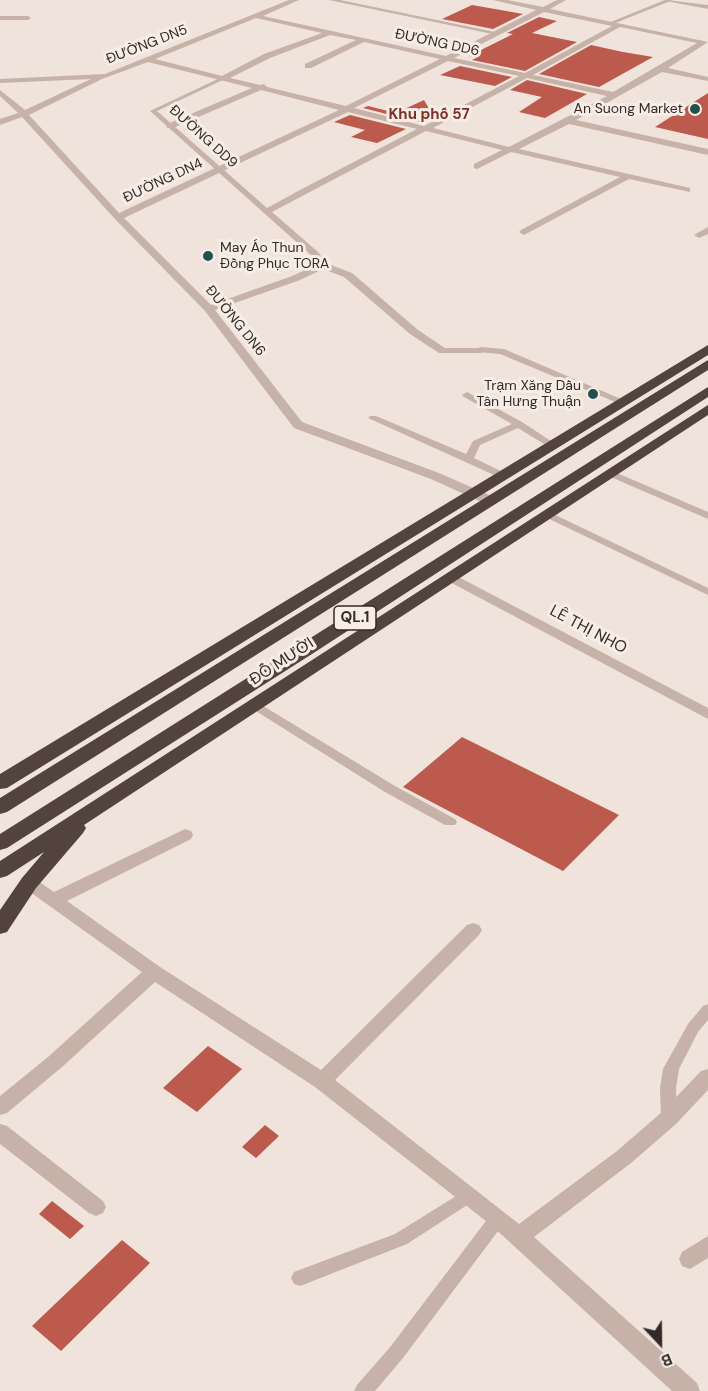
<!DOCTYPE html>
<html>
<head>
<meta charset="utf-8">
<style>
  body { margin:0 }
  #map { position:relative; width:708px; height:1391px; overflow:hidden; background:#efe3db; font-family:"DM Sans",sans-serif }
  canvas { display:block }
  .north { position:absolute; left:630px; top:1313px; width:60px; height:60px; -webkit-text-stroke:4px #f7ede6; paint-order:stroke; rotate:158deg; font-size:16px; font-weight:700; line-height:24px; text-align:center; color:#332a27 }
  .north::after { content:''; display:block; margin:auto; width:21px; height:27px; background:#332a27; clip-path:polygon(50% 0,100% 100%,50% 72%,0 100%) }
</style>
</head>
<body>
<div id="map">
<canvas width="708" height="1391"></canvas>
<div class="north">B</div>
</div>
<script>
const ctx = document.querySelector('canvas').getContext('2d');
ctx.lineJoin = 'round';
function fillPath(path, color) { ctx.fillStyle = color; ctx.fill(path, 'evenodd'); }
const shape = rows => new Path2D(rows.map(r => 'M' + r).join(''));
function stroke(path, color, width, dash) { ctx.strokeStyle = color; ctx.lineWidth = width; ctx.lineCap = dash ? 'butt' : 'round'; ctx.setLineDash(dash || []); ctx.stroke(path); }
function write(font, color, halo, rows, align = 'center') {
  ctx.font = font + ' "DM Sans",sans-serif'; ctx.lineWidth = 6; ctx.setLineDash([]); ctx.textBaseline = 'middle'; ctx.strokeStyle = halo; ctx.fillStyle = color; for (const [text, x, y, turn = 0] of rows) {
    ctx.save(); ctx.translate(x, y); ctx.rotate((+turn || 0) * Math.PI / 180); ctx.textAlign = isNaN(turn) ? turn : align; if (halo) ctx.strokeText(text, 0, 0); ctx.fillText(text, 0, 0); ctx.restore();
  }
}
fillPath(shape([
  [472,5,495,9,523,14,493,29,442,19],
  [539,17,557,21,532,33,577,42,525,71,472,60,476,58,469,56,513,34,507,33],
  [591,45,623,52,653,57,599,87,539,74],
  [460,66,512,77,495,86,440,75],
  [527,80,587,94,545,118,519,112,542,97,510,90],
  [708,93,708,139,655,127],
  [424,100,428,107,441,110,418,122,363,108,368,106,396,113],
  [350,115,406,129,377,143,351,137,365,130,334,122],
  [462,737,619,815,563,871,403,787],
  [208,1046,242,1069,197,1112,163,1088],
  [265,1125,279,1136,256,1158,242,1147],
  [52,1201,84,1226,70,1239,39,1214],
  [122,1240,150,1263,61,1351,32,1326]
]), '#bb5a4d');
fillPath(shape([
  [329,0,340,0,500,33,497,35,329,0],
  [665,0,673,0,613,24,608,23,665,0],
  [0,16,28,16,31,18,28,20,0,20,0,16],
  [222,77,227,78,157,111,267,208,300,190,306,190,306,194,272,212,318,252,327,265,326,267,320,267,312,256,150,111,222,77],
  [481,347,504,349,628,402,623,405,620,404,500,354,478,352,478,348,481,347],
  [467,392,522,422,557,445,552,448,549,447,518,428,480,445,474,458,507,474,507,478,503,479,368,418,370,416,376,416,466,454,473,441,512,424,464,397,462,395,467,392],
  [610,470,708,512,708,519,606,475,606,471,610,470],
  [547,511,708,588,708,595,543,516,542,514,543,512,547,511],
  [255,701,395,786,455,819,457,822,455,825,445,825,385,792,251,708,249,705,251,702,255,701],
  [708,1004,708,1020,698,1032,679,1069,676,1088,677,1118,675,1123,669,1125,663,1123,661,1118,660,1088,663,1069,688,1024,703,1006,708,1004],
  [469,1188,475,1190,477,1195,475,1200,407,1244,300,1286,294,1284,291,1278,294,1272,395,1234,469,1188],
  [498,1211,504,1213,506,1218,504,1223,403,1358,375,1391,354,1391,357,1385,391,1346,492,1213,498,1211]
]), '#c6b2a8');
fillPath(shape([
  [289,0,299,0,263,16,446,56,536,10,493,0,507,0,543,7,557,0,566,0,550,9,708,42,668,68,708,77,708,81,662,72,576,120,708,149,708,155,569,124,519,149,690,188,690,192,629,179,524,235,519,232,521,230,620,177,511,152,477,169,474,168,474,164,502,150,426,131,306,194,300,194,300,190,417,129,348,112,124,218,211,305,292,276,323,262,352,273,418,330,445,348,485,348,487,350,481,353,439,353,410,334,344,277,323,269,300,280,215,310,302,422,439,473,496,498,497,501,496,504,486,504,431,479,294,428,205,311,115,219,22,117,0,125,0,119,18,113,0,96,0,90,25,110,91,79,0,83,0,79,105,74,289,0],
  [544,12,612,26,525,73,454,58,544,12],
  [256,18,322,33,264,54,222,76,155,59,256,18],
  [620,27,697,43,613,92,533,75,620,27],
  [330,35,356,40,305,64,305,68,311,68,364,42,440,59,346,106,267,87,264,84,260,85,230,78,270,58,330,35],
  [448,61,519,76,424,126,354,108,448,61],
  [148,62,252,88,167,124,167,128,173,128,261,90,339,110,119,213,29,115,102,79,148,62],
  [527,78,607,96,509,147,433,128,527,78],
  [667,0,708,5,708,9,671,2,667,0],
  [708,227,708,234,699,238,694,235,708,227],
  [451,573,708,708,708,719,446,580,444,577,451,573],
  [185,829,191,831,193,835,191,839,67,901,160,967,321,1070,467,925,473,923,479,925,482,930,479,935,335,1080,519,1224,617,1151,662,1112,701,1071,708,1069,708,1090,676,1124,631,1163,534,1237,697,1383,700,1391,672,1391,491,1225,315,1087,155,982,62,1067,7,1113,0,1115,0,1096,48,1057,142,972,23,887,20,883,23,879,29,877,35,879,54,892,185,829],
  [0,1124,7,1126,103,1201,106,1207,103,1213,96,1216,89,1213,0,1144,0,1124],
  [708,1236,708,1258,690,1269,682,1266,679,1259,682,1252,708,1236]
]), '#c6b2a8');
fillPath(shape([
  [708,345,708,355,7,788,0,789,0,774,708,345],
  [708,360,708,370,7,812,0,814,0,798,708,360],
  [708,387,708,397,312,654,7,848,0,850,0,834,708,387],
  [708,405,708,415,84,825,86,828,83,833,36,888,7,932,0,934,0,910,22,878,44,852,7,876,0,878,0,861,708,405]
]), '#53433f');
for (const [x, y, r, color] of [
  [695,109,6,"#21514e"],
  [208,256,6,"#21514e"],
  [593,394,6,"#21514e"]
]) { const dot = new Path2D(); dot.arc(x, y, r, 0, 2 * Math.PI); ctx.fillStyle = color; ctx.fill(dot); stroke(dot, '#f7ede6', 2); }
write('14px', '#332a27', '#f7ede6', [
  ["ĐƯỜNG DD6",437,43,12],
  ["ĐƯỜNG DN5",147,45,-21],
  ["ĐƯỜNG DD9",203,137,42],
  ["ĐƯỜNG DN4",163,181,-25],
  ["ĐƯỜNG DN6",235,321,51]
]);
write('14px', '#332a27', '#f7ede6', [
  ["An Suong Market",683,109],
  ["May Áo Thun",220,248,"left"],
  ["Đồng Phục TORA",220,264,"left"],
  ["Trạm Xăng Dầu",581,386],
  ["Tân Hưng Thuận",581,402]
], 'right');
write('bold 15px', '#7b3228', '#f7ede6', [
  ["Khu phố 57",429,115]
]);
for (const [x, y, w] of [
  [355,618,42]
]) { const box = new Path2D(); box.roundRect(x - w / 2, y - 12, w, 24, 4.5); ctx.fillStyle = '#f7ede6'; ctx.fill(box); stroke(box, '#332a27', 1.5); }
write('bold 15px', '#332a27', null, [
  ["QL.1",355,618]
]);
write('16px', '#332a27', '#f7ede6', [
  ["LÊ THỊ NHO",588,630,28],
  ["ĐỖ MƯỜI",282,662,-33]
]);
</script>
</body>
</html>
